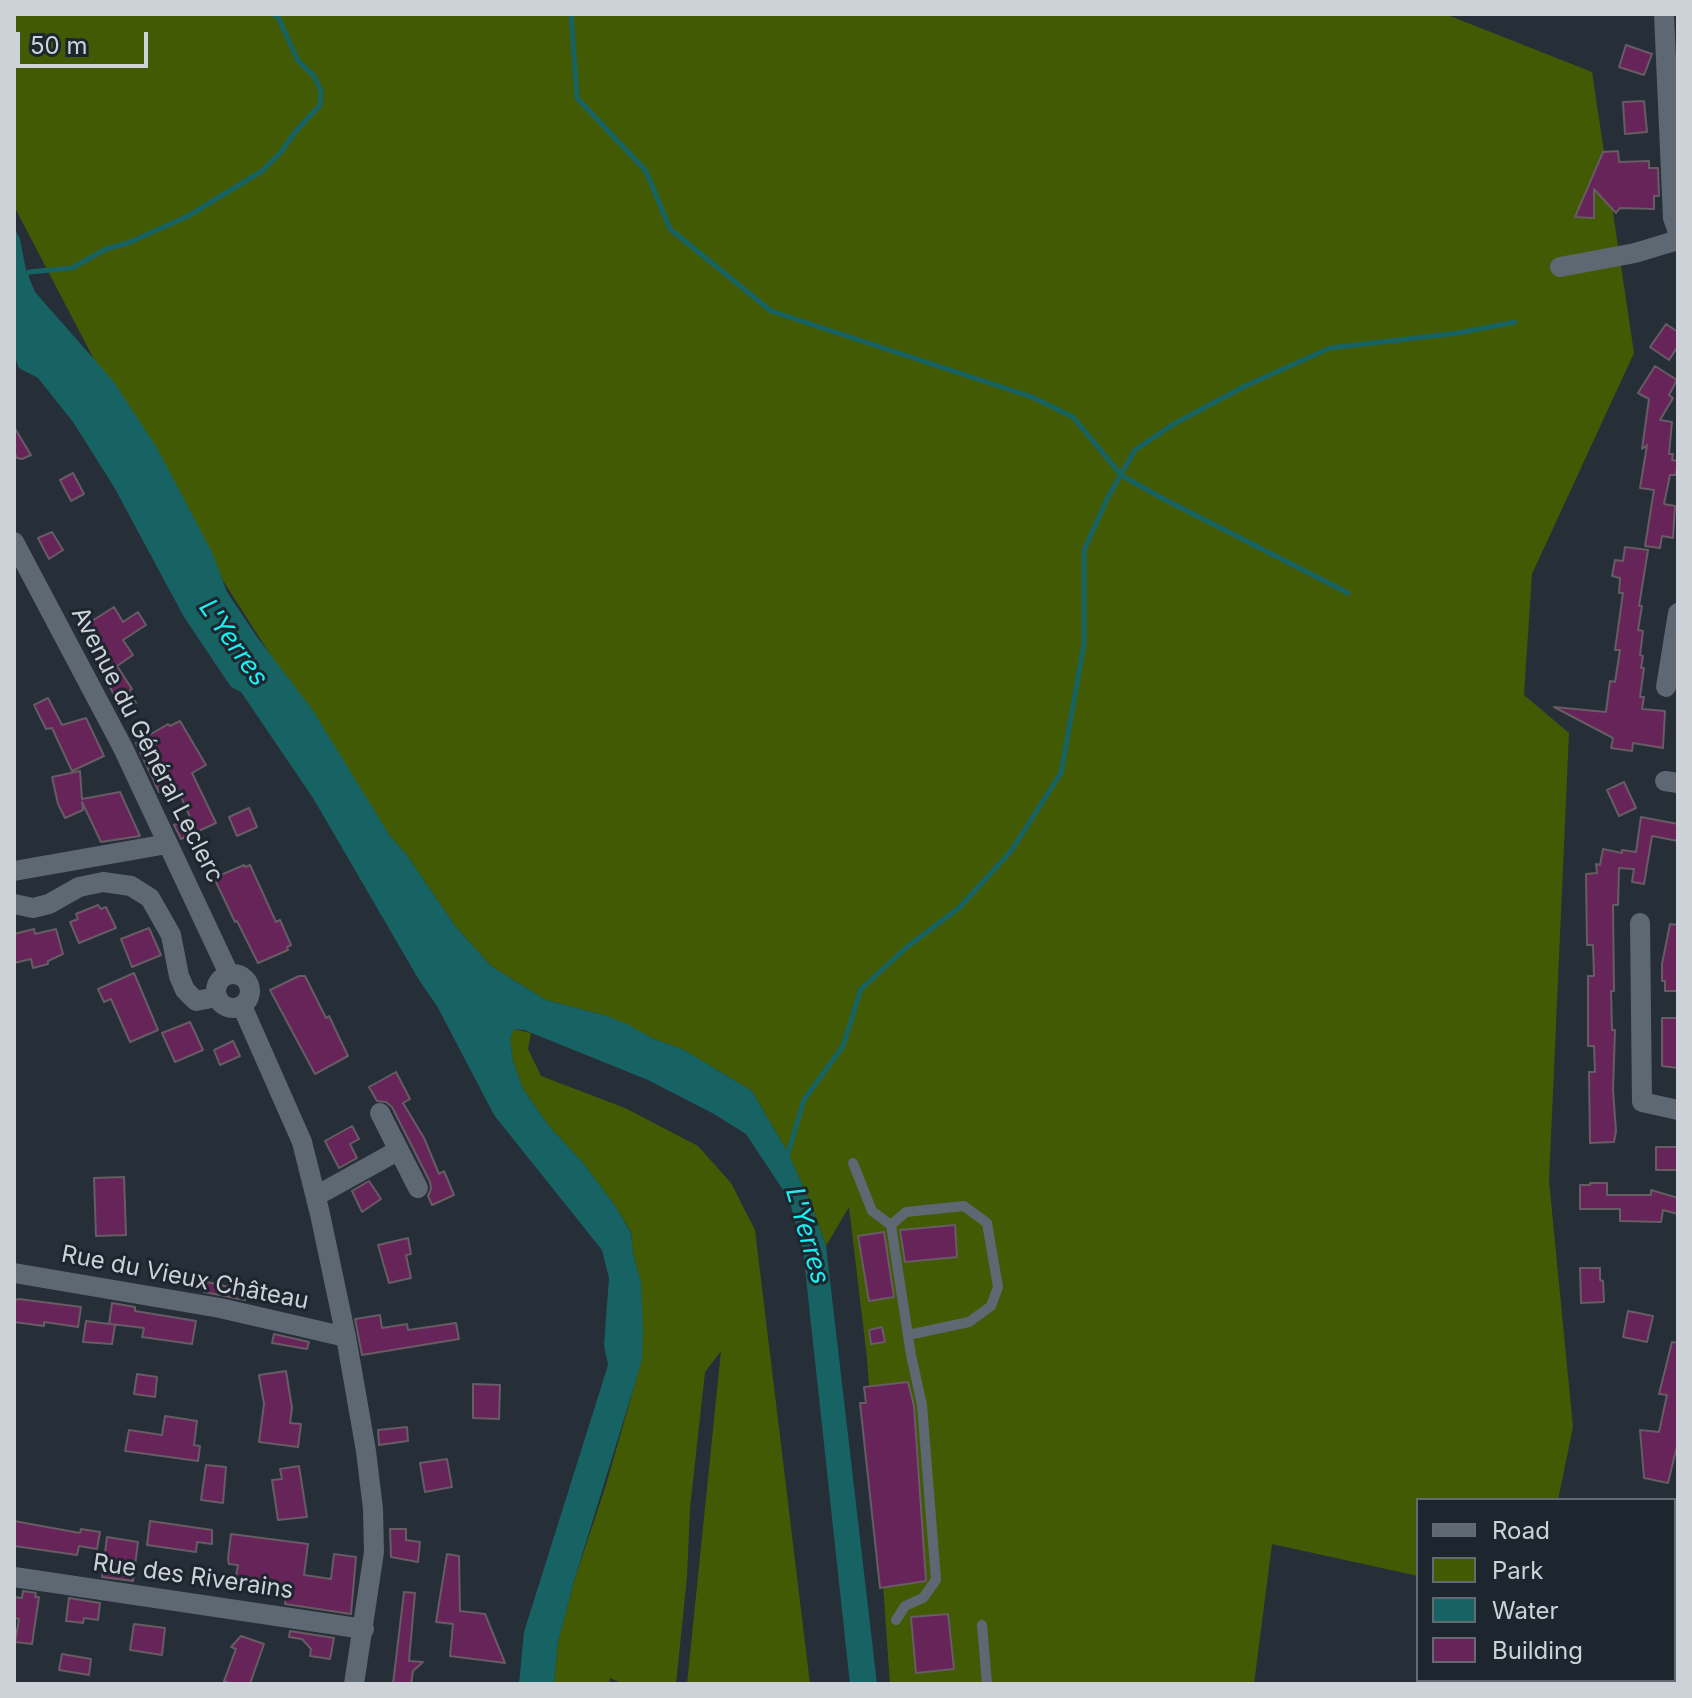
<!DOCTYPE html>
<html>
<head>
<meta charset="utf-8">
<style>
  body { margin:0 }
  #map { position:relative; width:1692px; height:1698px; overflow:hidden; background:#262f38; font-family:Inter,sans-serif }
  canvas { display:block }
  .frame { position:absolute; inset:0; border:16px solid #cdd2d8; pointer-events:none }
  .legend { position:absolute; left:1416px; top:1498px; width:260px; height:184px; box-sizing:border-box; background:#1d252e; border:2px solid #636a72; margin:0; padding:10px 14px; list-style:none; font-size:24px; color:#cdd2d8 }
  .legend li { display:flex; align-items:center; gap:16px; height:40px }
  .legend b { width:40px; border:2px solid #636a72 }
  .scale { position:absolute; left:16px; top:32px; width:132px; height:36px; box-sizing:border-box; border:4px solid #cdd2d8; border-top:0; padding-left:10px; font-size:24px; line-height:28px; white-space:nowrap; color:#cdd2d8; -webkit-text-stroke:6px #1d252e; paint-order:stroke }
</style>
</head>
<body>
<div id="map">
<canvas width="1692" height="1698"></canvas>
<div class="frame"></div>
<ul class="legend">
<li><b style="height:10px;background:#5e6873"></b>Road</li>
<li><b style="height:22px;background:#435a04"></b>Park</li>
<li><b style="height:22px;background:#176263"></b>Water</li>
<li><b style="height:22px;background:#662459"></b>Building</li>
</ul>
<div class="scale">50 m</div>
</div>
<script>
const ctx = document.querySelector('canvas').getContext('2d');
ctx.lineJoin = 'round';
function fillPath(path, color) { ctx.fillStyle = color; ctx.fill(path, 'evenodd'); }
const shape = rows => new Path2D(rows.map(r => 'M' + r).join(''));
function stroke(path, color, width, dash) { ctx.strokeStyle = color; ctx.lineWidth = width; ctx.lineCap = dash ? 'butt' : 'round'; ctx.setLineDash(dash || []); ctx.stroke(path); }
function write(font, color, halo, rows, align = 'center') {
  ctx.font = font + ' Inter,sans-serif'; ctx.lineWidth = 6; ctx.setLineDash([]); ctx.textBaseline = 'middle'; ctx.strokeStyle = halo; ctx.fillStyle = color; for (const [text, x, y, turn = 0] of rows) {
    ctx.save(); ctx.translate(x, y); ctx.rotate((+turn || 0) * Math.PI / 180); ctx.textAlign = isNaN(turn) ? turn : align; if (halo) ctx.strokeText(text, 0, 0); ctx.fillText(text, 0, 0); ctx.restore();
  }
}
fillPath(shape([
  [14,14,1445,14,1592,72,1634,353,1532,574,1524,695,1569,733,1549,1181,1573,1427,1558,1500,1418,1500,1418,1576,1272,1544,1254,1684,890,1684,867,1358,849,1207,826,1246,811,1204,789,1155,752,1091,684,1050,652,1038,607,1016,546,1000,491,966,456,927,406,854,390,836,317,728,201,546,112,394,14,206],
  [514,1029,531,1033,528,1049,541,1076,625,1108,698,1146,731,1183,755,1230,810,1684,687,1684,721,1351,705,1372,690,1508,687,1577,676,1684,624,1684,610,1678,609,1684,554,1684,558,1642,574,1581,606,1485,642,1359,641,1282,633,1254,631,1232,616,1207,584,1164,549,1126,523,1089,513,1061,510,1039]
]), '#435a04');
fillPath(shape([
  [14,228,20,239,26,270,35,292,114,382,157,448,212,552,227,592,257,637,312,709,390,836,406,854,456,927,491,966,546,1000,607,1016,627,1024,652,1038,684,1050,752,1091,789,1155,811,1204,826,1246,877,1684,850,1684,803,1250,789,1199,746,1134,714,1114,648,1080,524,1030,514,1029,510,1039,513,1061,523,1089,549,1126,584,1164,616,1207,631,1233,633,1254,641,1282,643,1332,642,1359,637,1377,574,1581,558,1642,554,1684,519,1684,524,1632,608,1365,604,1345,609,1278,602,1250,494,1115,437,1006,419,980,313,798,241,692,231,687,184,617,114,487,73,422,38,378,19,368,14,355]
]), '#176263');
stroke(shape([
  [571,14,577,98,646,171,670,229,771,311,1032,397,1073,417,1121,475,1160,497,1348,593],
  [14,285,29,272,72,268,106,249,128,243,188,216,262,171,281,152,295,132,320,105,321,91,314,76,298,61,278,17,273,14],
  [787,1156,804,1100,843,1046,861,989,907,947,960,907,1011,851,1061,773,1084,644,1084,550,1108,497,1135,450,1172,425,1243,387,1330,348,1458,333,1515,322]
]), '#176263', 5);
const building = shape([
  [1626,45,1652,54,1644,75,1619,67,1626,45],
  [1644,101,1647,132,1625,134,1623,102,1644,101],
  [1618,151,1619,162,1649,161,1649,168,1658,168,1659,196,1654,196,1654,209,1620,208,1616,213,1594,189,1594,218,1575,217,1603,152,1618,151],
  [1666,324,1678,332,1678,346,1669,360,1650,347,1666,324],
  [1655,366,1677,380,1669,395,1673,398,1660,420,1672,422,1669,454,1673,454,1672,460,1678,461,1676,475,1670,475,1664,504,1675,506,1673,538,1662,536,1660,548,1645,546,1654,490,1640,488,1647,445,1642,449,1649,399,1638,393,1655,366],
  [14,427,31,455,22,459,17,458,14,452,14,427],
  [73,473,84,494,71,501,60,480,73,473],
  [52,532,63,550,49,559,38,538,52,532],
  [1625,547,1648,550,1639,606,1642,606,1638,630,1643,631,1640,655,1643,656,1641,668,1644,668,1640,697,1644,697,1642,709,1665,711,1663,748,1633,743,1632,751,1611,748,1613,738,1554,707,1606,712,1610,681,1615,682,1620,650,1615,650,1623,593,1619,593,1620,578,1612,576,1615,560,1623,561,1625,547],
  [114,607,123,622,138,612,146,625,123,640,133,655,117,666,132,689,129,691,136,703,122,712,88,641,92,639,84,626,114,607],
  [48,698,62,725,86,718,104,756,72,771,52,728,46,729,34,705,48,698],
  [180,721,206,765,192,773,216,823,181,839,174,825,190,817,175,783,159,792,136,743,168,724,170,726,180,721],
  [80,771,82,799,120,792,140,836,101,842,82,802,83,810,65,818,58,804,52,777,80,771],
  [1624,782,1636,808,1619,816,1607,790,1624,782],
  [249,808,257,827,237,836,229,817,249,808],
  [1641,817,1678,824,1678,841,1652,836,1644,884,1632,882,1634,869,1619,868,1618,905,1613,905,1614,991,1611,991,1612,1030,1615,1030,1613,1090,1616,1131,1614,1142,1590,1143,1589,1072,1595,1072,1594,1046,1588,1046,1588,976,1594,976,1593,945,1587,945,1586,874,1597,873,1596,864,1600,865,1603,849,1622,853,1622,850,1636,852,1641,817],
  [244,865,245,867,250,865,276,922,280,920,291,945,287,947,288,950,258,963,237,921,235,922,214,878,244,865],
  [98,905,101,909,106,907,116,928,79,943,70,922,78,919,76,914,98,905],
  [1670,924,1678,925,1678,991,1665,991,1665,981,1662,981,1662,964,1670,924],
  [149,928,161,955,132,967,121,939,149,928],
  [34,929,35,934,56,929,63,954,48,961,48,964,33,968,31,959,14,963,14,934,34,929],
  [134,973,158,1030,130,1042,111,999,104,1002,98,989,134,973],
  [299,976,305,976,326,1018,329,1016,348,1056,315,1074,270,990,299,976],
  [1662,1018,1678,1018,1678,1068,1662,1066,1662,1018],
  [190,1022,203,1050,175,1062,162,1033,190,1022],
  [233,1041,240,1056,220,1065,214,1050,233,1041],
  [396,1072,410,1099,403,1103,424,1138,439,1174,444,1171,454,1195,432,1205,428,1196,431,1189,430,1182,392,1107,386,1102,377,1101,369,1087,396,1072],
  [352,1126,359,1139,350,1144,357,1158,339,1168,325,1141,352,1126],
  [1656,1147,1678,1147,1678,1170,1656,1170,1656,1147],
  [124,1177,126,1235,96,1236,94,1178,124,1177],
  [369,1181,381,1199,362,1212,352,1191,369,1181],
  [1590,1183,1607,1183,1607,1195,1651,1195,1651,1190,1678,1198,1678,1214,1663,1210,1661,1222,1620,1221,1620,1209,1580,1209,1580,1185,1590,1185,1590,1183],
  [955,1225,957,1257,905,1262,900,1230,955,1225],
  [884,1232,894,1297,869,1301,858,1236,884,1232],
  [408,1238,411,1254,406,1255,411,1278,389,1283,378,1245,408,1238],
  [1580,1268,1600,1268,1600,1280,1603,1281,1604,1302,1581,1303,1580,1268],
  [207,1282,247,1291,245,1300,204,1292,207,1282],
  [19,1299,81,1307,78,1327,44,1322,44,1326,14,1322,14,1300,19,1299],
  [112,1303,135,1307,135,1311,196,1321,192,1344,142,1337,144,1328,111,1324,115,1325,112,1344,83,1342,86,1321,109,1324,112,1303],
  [1628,1311,1653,1316,1647,1342,1623,1337,1628,1311],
  [380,1315,382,1328,407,1324,408,1330,456,1323,459,1339,362,1355,355,1319,380,1315],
  [882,1327,885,1342,871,1344,869,1330,882,1327],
  [274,1334,309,1342,307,1349,272,1343,274,1334],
  [1672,1342,1678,1343,1678,1442,1668,1483,1644,1478,1640,1430,1659,1432,1667,1395,1659,1394,1672,1342],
  [286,1371,292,1408,290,1423,301,1424,298,1447,259,1442,264,1404,259,1375,286,1371],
  [137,1374,157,1377,155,1397,134,1394,137,1374],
  [908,1382,914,1406,926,1581,880,1588,860,1403,866,1403,864,1387,908,1382],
  [473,1384,500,1385,499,1419,473,1418,473,1384],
  [165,1416,197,1421,194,1445,200,1446,198,1461,125,1451,129,1430,162,1435,165,1416],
  [407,1427,408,1441,379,1445,378,1430,407,1427],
  [447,1459,452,1487,425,1492,420,1463,447,1459],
  [206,1465,226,1467,223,1503,201,1500,206,1465],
  [299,1466,307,1517,278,1520,272,1480,282,1479,280,1469,299,1466],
  [14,1521,80,1533,81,1529,100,1532,97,1549,79,1546,77,1555,14,1546,14,1521],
  [150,1521,212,1530,212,1544,197,1542,196,1552,147,1545,150,1521],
  [390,1529,406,1529,406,1540,420,1542,418,1562,391,1557,390,1529],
  [231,1534,308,1544,304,1575,331,1579,334,1554,356,1557,351,1614,285,1604,288,1585,260,1581,260,1585,242,1582,242,1578,236,1577,238,1565,229,1564,228,1559,231,1534],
  [107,1537,138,1542,133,1581,102,1577,107,1537],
  [447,1554,459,1556,460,1611,485,1614,505,1663,450,1656,453,1624,436,1622,447,1554],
  [23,1591,36,1593,35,1597,39,1597,32,1644,15,1642,19,1619,14,1618,14,1597,22,1598,23,1591],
  [404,1592,415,1593,409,1661,423,1662,413,1671,411,1684,393,1684,404,1592],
  [69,1598,100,1603,98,1620,84,1618,83,1623,66,1621,69,1598],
  [948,1614,954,1669,916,1673,911,1617,948,1614],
  [134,1624,165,1628,162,1655,130,1650,134,1624],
  [290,1631,334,1638,330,1659,310,1656,311,1649,302,1639,289,1637,290,1631],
  [241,1636,264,1644,250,1684,232,1684,224,1681,236,1649,231,1647,241,1636],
  [62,1654,91,1659,89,1675,59,1670,62,1654]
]);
fillPath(building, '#662459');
stroke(building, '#675b64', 2);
stroke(shape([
  [853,1163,872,1211,891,1225,911,1355,922,1405,936,1580,923,1598,905,1606,896,1620],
  [891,1225,906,1212,964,1206,987,1223,998,1287,991,1306,969,1322,908,1335],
  [982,1625,987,1684]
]), '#5e6873', 10);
stroke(shape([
  [1664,14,1673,218,1678,232],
  [1560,267,1635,253,1678,240],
  [1666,687,1678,613],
  [1665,781,1678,783],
  [14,871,167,844],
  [14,904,33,908,49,904,79,887,103,882,131,886,150,898,171,935,179,976,185,990,196,1001,217,997],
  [1640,923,1642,1102,1678,1110],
  [380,1113,418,1188],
  [316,1196,399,1150],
  [14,1273,220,1308,346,1337],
  [14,1577,364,1629]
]), '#5e6873', 20);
stroke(shape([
  [14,542,123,748,229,974],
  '216 991a17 17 0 1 1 34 0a17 17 0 1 1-34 0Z',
  [242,1006,302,1142,320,1214,346,1337,366,1451,373,1509,374,1552,354,1684],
  [1674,1568,1678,1550],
  [1647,1684,1648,1680]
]), '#5e6873', 20);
write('24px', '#cdd2d8', '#1d252e', [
  ["Avenue du Général Leclerc",147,745,63],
  ["Rue du Vieux Château",185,1278,11],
  ["Rue des Riverains",193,1577,8]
]);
write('italic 26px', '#17f1f4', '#1d252e', [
  ["L'Yerres",233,643,55],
  ["L'Yerres",807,1236,74]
]);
</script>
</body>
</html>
